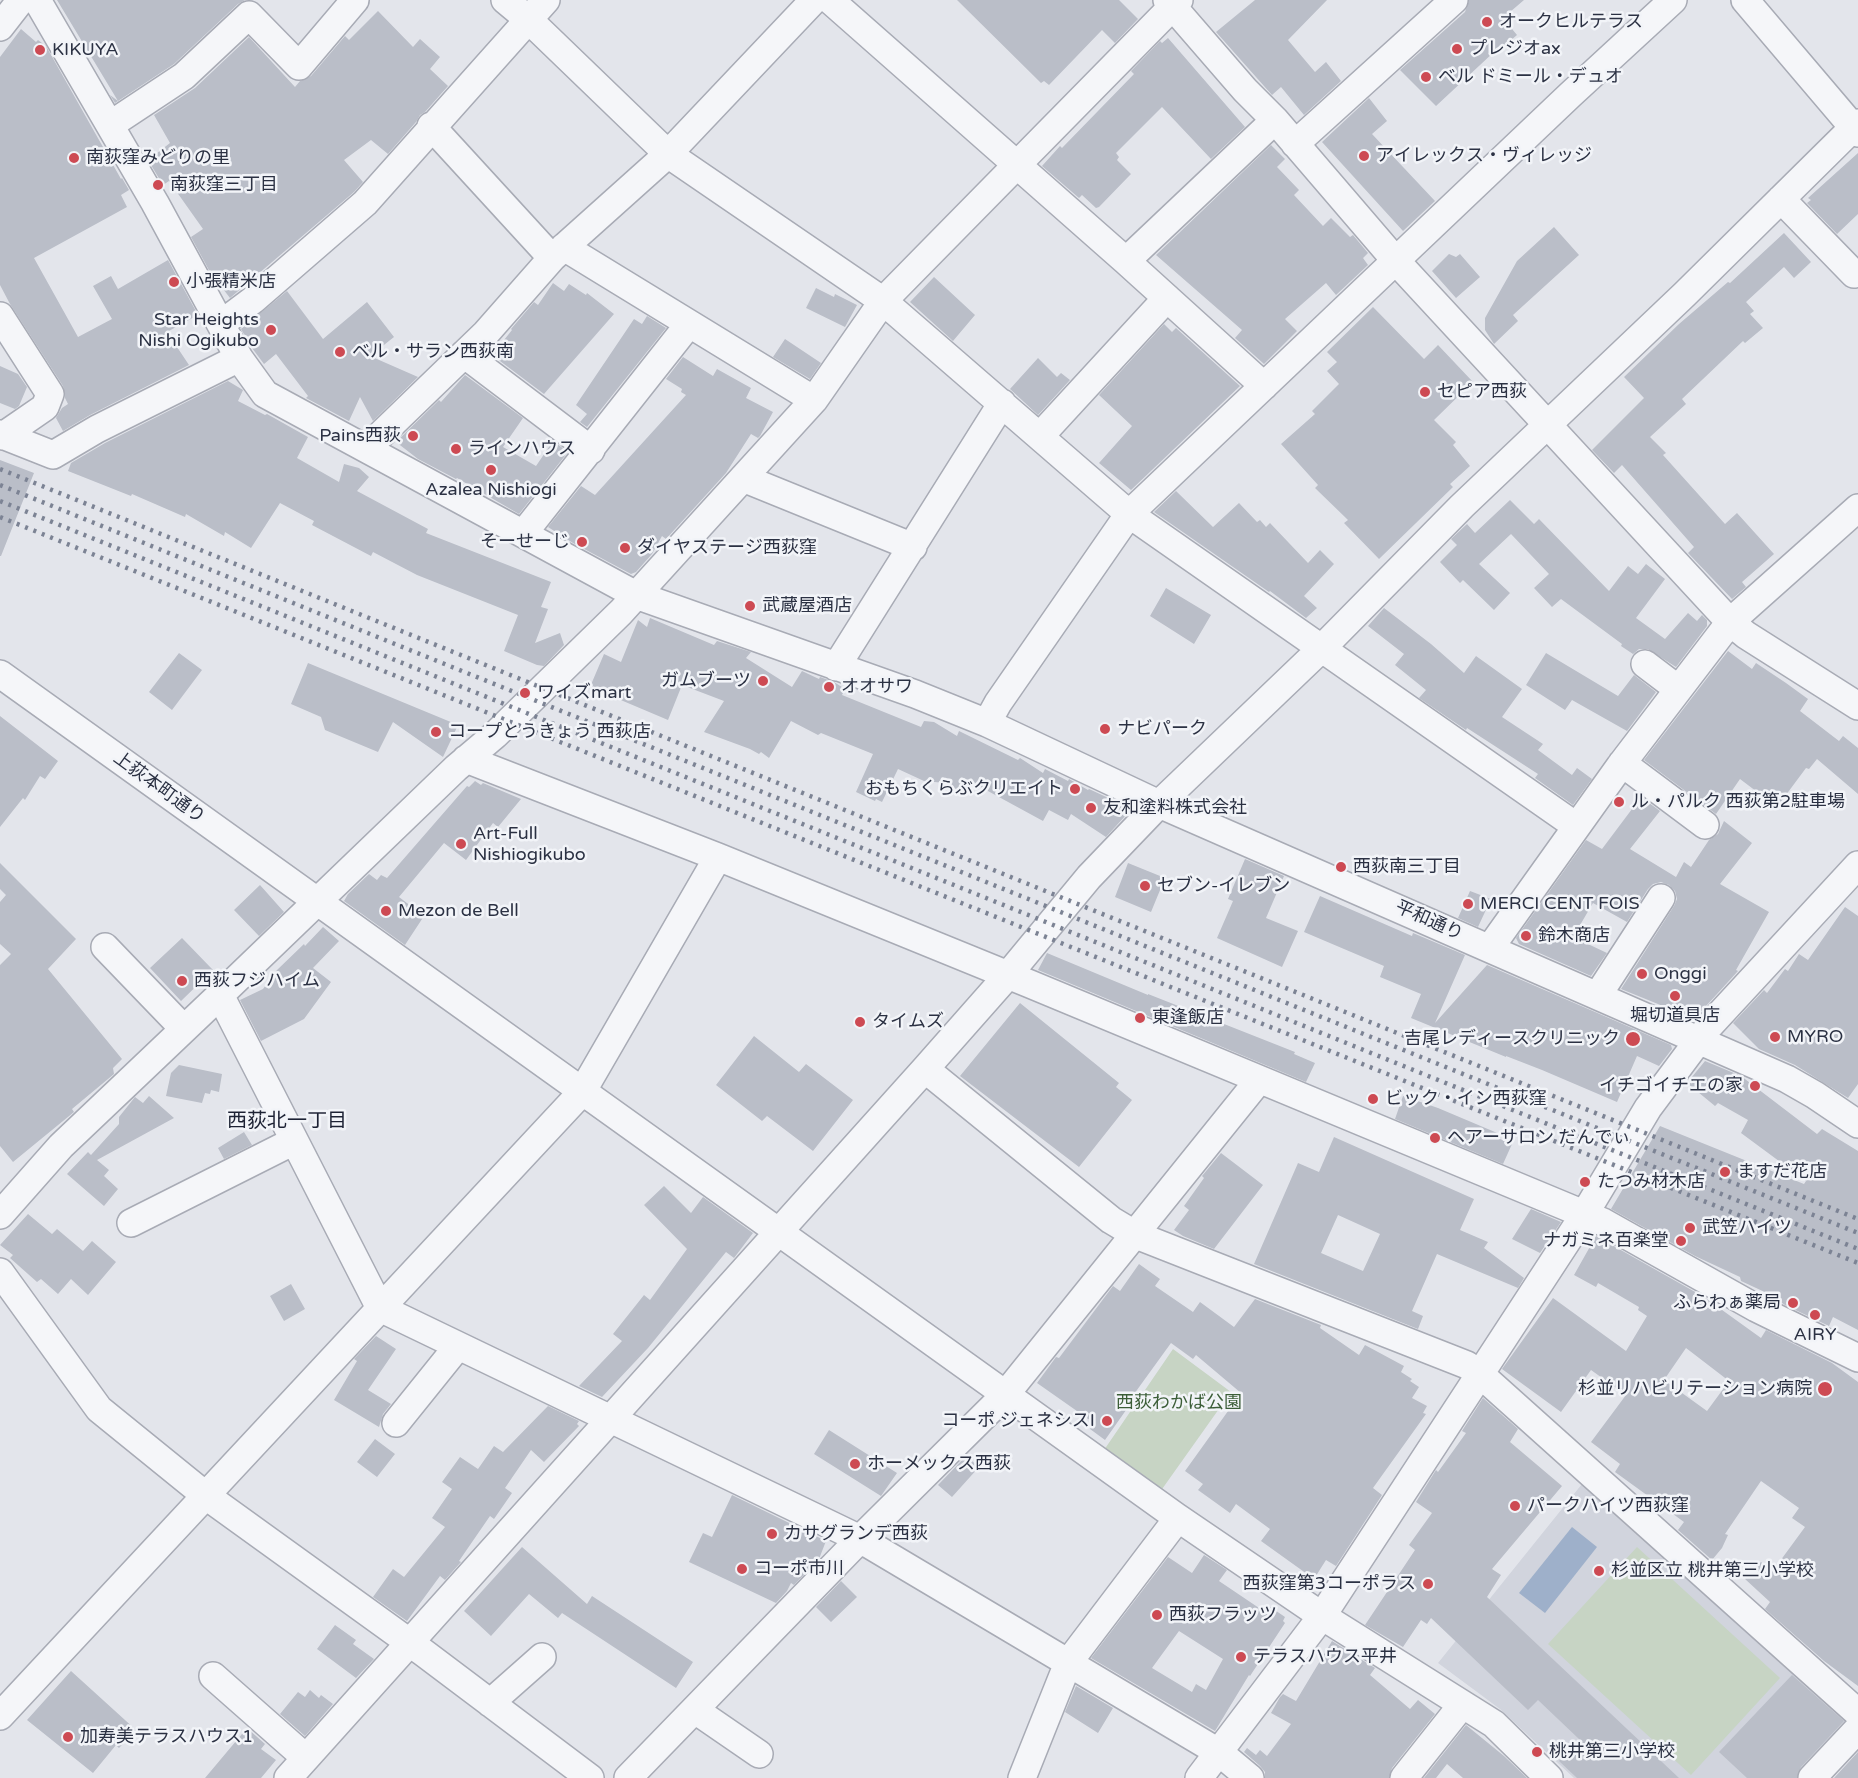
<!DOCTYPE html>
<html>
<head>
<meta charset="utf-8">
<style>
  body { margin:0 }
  canvas { display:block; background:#e3e5eb }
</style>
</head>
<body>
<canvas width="1858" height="1778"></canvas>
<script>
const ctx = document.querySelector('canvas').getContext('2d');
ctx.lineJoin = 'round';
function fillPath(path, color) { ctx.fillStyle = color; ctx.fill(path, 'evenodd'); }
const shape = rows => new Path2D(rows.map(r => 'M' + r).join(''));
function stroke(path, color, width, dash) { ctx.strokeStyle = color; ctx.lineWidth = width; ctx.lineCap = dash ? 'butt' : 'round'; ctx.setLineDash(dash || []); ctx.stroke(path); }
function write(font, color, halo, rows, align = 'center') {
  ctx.font = font + ' "Varela Round","Noto Sans JP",sans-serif'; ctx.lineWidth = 5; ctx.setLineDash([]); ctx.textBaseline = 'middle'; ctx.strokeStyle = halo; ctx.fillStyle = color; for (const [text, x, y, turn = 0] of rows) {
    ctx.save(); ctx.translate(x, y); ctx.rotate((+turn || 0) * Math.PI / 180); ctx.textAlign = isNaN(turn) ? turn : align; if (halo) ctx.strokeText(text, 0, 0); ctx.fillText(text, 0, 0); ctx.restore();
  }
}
fillPath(shape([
  [1586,1479,1849,1717,1849,1726,1797,1778,1574,1778,1500,1709,1438,1663]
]), '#d1d4dd');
fillPath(shape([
  [1173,1349,1231,1392,1160,1492,1102,1453],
  [1637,1547,1780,1678,1691,1775,1548,1644]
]), '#c7d4c4');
fillPath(shape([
  [1572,1527,1597,1547,1545,1613,1519,1593]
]), '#9eb0ca');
fillPath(shape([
  [57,0,245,0,238,4,174,64,115,103,110,95,118,101],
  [957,0,1119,0,1138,19,1115,43,1102,30,1049,85,1044,81,1041,83],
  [1255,0,1327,0,1288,40,1315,72,1326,62,1341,81,1304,115,1281,87,1272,95,1216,32],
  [1469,0,1524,0,1503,18,1517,35,1495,54,1494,52,1436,106,1400,70,1465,12],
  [378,11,413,47,420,39,440,57,430,69,448,86,425,112,420,115,416,122,388,154,371,140,344,160,363,182,354,192,230,298,210,272,191,237,203,229,169,181,163,185,148,160,170,143,154,115,195,88,249,37,295,87,300,81,311,76,345,36,349,40],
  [21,29,36,42,38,40,46,46,121,179,122,178,129,190,121,195,127,207,34,258,78,337,112,319,93,286,111,276,118,289,168,260,198,315,167,332,189,365,90,415,63,431,56,418,62,408,68,404,65,398,63,386,10,304,0,285,0,57],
  [1168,38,1245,127,1211,159,1162,107,1116,153,1119,157,1117,160,1131,174,1099,207,1096,208,1082,195,1079,198,1042,166,1060,146,1062,148,1134,74,1131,71,1133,69,1160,41,1162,43],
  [1369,98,1387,121,1372,134,1435,201,1403,231,1322,142],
  [1271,145,1285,159,1277,167,1299,190,1294,195,1323,226,1331,218,1350,237,1353,235,1368,253,1363,258,1368,265,1336,295,1326,283,1285,319,1297,331,1264,364,1235,338,1242,330,1156,255],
  [1858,153,1858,214,1837,234,1807,203,1811,200,1808,198],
  [1554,227,1579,255,1513,315,1518,321,1494,344,1485,330,1485,318,1517,261],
  [1784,233,1811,262,1794,278,1784,267,1746,302,1754,311,1750,314,1763,328,1745,343,1743,341,1682,399,1686,404,1650,437,1666,453,1663,455,1725,524,1737,513,1774,554,1742,582,1746,587,1732,599,1688,553,1694,547,1622,465,1614,473,1592,450,1644,398,1624,377,1679,324,1728,282,1730,283],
  [1449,254,1456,257,1460,254,1480,277,1456,298,1432,271],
  [934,277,975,315,953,341,910,302],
  [553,283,564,291,569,284,586,295,587,293,614,314,544,394,492,355,512,330,511,329,534,302,538,305],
  [816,288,834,297,835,294,857,305,845,327,806,308],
  [287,291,323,339,367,302,394,337,370,356,418,377,373,421,360,397,349,421,306,398,308,396,276,354,264,364,252,348,241,329],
  [1373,307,1424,359,1438,345,1473,382,1434,420,1456,442,1453,445,1470,466,1450,484,1453,487,1379,559,1344,523,1348,520,1315,488,1318,485,1281,444,1315,414,1312,411,1339,384,1327,371,1337,362,1327,352],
  [647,316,666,328,587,427,580,422,587,414,576,405,634,319,642,324],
  [1164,324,1172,332,1176,328,1240,386,1131,490,1099,463,1132,426,1099,395],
  [785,339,821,363,810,379,773,357],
  [683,357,713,376,717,369,751,388,746,398,773,412,760,436,758,438,751,434,726,473,666,539,662,536,652,554,636,572,631,574,573,543,548,527,581,486,595,495,686,395,681,392,682,389,666,379],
  [1038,358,1057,377,1061,373,1070,380,1038,415,1010,389],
  [0,366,18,374,27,387,19,406,15,409,0,403],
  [465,375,523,418,503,447,536,466,553,441,568,452,519,514,457,478,456,479,418,459,396,442,439,400,441,402],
  [228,381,243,390,238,401,265,415,267,414,308,437,297,458,339,482,344,464,359,468,369,477,357,491,428,529,426,533,551,582,541,607,548,609,535,643,560,633,564,645,544,666,537,665,504,651,518,615,417,575,373,552,371,556,312,525,314,521,280,503,251,548,225,532,224,536,186,514,185,517,132,494,131,496,68,471,71,463,105,443],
  [0,460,34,473,1,556,0,556],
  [1176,491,1213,527,1239,503,1257,522,1260,520,1266,527,1270,523,1308,563,1320,550,1334,564,1304,596,1317,608,1306,618,1270,591,1269,592,1154,512],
  [1510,500,1534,524,1539,519,1609,591,1628,566,1638,574,1646,564,1665,579,1636,618,1665,639,1688,613,1697,621,1702,615,1707,620,1707,626,1676,667,1648,649,1639,649,1633,654,1621,646,1622,644,1561,599,1552,607,1534,588,1549,574,1511,534,1479,564,1510,593,1494,610,1463,580,1460,583,1440,562,1457,545,1451,539,1467,524,1475,533],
  [1166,588,1211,615,1194,644,1150,616],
  [1384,608,1431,644,1464,673,1476,656,1522,689,1502,717,1543,744,1538,750,1572,775,1577,768,1592,779,1573,805,1535,778,1538,774,1467,728,1466,730,1419,698,1426,690,1395,665,1404,654,1368,626],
  [650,618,714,645,717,641,751,652,746,658,792,687,802,671,819,679,820,677,834,682,845,689,842,695,921,727,924,721,934,722,957,736,959,731,1018,760,1020,758,1043,773,1045,769,1068,781,1069,779,1088,790,1089,789,1115,801,1126,806,1127,814,1106,837,1071,814,1068,820,1049,810,1043,821,964,778,958,790,945,783,924,781,898,769,882,802,876,799,875,801,856,792,873,754,821,733,818,735,791,721,769,758,761,752,759,754,750,749,704,732,724,701,682,685,668,720,590,687,604,654,621,662,638,620,647,627],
  [1728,651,1752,669,1756,663,1786,683,1808,699,1800,711,1839,741,1843,736,1858,748,1858,794,1817,759,1809,769,1806,768,1777,807,1740,779,1716,814,1644,760],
  [179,653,202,670,172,710,149,692],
  [1546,653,1618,696,1634,675,1656,692,1627,731,1572,700,1565,710,1526,685],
  [308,663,458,725,443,757,393,722,378,752,325,730,321,717,291,704],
  [0,716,58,761,45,779,40,776,25,800,23,798,0,827],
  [475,781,481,785,483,783,521,799,498,827,493,823,466,860,444,843,399,897,424,916,405,945,344,901,348,894,369,874,377,880,381,875,387,878,467,786,469,787],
  [1641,797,1660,811,1630,849,1676,877,1684,862,1691,867,1709,840,1718,834,1724,821,1752,843,1720,884,1769,912,1736,970,1738,971,1696,1017,1690,1017,1621,989,1674,906,1677,899,1675,891,1669,885,1661,882,1653,884,1648,889,1627,922,1593,903,1573,937,1607,953,1591,976,1519,944,1516,938,1586,840,1602,849],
  [1245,859,1284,876,1266,918,1298,931,1282,967,1217,938,1233,901,1228,899],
  [0,863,76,939,48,969,122,1059,113,1068,114,1074,72,1109,74,1112,13,1162,0,1146,0,965,11,954,0,944,0,902,6,895,0,889],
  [1128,863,1165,878,1151,912,1115,897],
  [260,885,284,912,259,936,234,910],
  [1470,891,1491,899,1478,927,1458,918],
  [1320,896,1412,936,1413,933,1465,955,1435,1023,1487,965,1671,1045,1672,1049,1659,1066,1637,1056,1617,1102,1542,1070,1506,1056,1506,1057,1411,1018,1421,994,1380,977,1384,966,1304,932],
  [1845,907,1858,916,1858,1084,1848,1098,1795,1065,1759,1049,1733,1023,1764,990,1767,993,1785,969,1788,971,1799,954,1808,960],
  [323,927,339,941,313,968,331,982,304,1019,261,1041,240,1000,263,989,277,970,304,944,305,946],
  [182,938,213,970,181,1001,150,968],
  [1047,953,1148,995,1148,994,1295,1052,1294,1054,1315,1063,1306,1082,1038,970],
  [1020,1003,1119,1083,1116,1087,1132,1100,1079,1167,960,1076],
  [754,1036,799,1072,806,1064,853,1100,813,1151,767,1116,762,1121,716,1085],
  [1705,1061,1741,1076,1817,1134,1822,1129,1858,1151,1858,1330,1833,1317,1829,1326,1785,1305,1769,1294,1741,1281,1740,1277,1695,1256,1611,1209,1660,1126,1804,1184,1806,1181,1741,1133,1748,1120,1718,1103,1715,1106,1687,1083],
  [179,1065,222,1074,219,1092,211,1090,210,1094,205,1093,202,1103,166,1096,171,1073],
  [149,1096,174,1118,97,1160,109,1170,104,1176,118,1189,104,1206,67,1174,88,1152,91,1155,119,1124,119,1117,135,1097,143,1103],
  [1403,1096,1438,1108,1502,1135,1500,1139,1512,1144,1503,1164,1395,1119],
  [244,1132,252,1145,224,1159,218,1148],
  [1334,1137,1474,1199,1460,1230,1488,1242,1484,1248,1524,1278,1518,1288,1437,1254,1412,1311,1423,1316,1418,1329,1254,1264,1298,1163,1319,1172],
  [1338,1215,1380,1234,1363,1271,1321,1253],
  [1221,1153,1263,1185,1214,1249,1183,1236,1174,1230,1189,1210,1184,1206,1204,1178,1202,1176],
  [664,1186,691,1213,703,1197,753,1233,734,1258,726,1252,648,1348,602,1397,579,1386,622,1341,613,1334,644,1295,650,1300,687,1249,644,1205],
  [1531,1209,1561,1222,1540,1253,1512,1239],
  [28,1214,52,1234,57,1229,83,1251,92,1241,116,1262,88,1295,71,1279,58,1294,41,1279,37,1282,10,1258,13,1255,0,1245],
  [1596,1236,1704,1297,1761,1338,1766,1330,1832,1363,1858,1382,1858,1686,1824,1661,1765,1609,1770,1602,1745,1579,1761,1562,1772,1572,1805,1527,1792,1518,1799,1508,1761,1481,1725,1534,1728,1535,1722,1548,1712,1560,1678,1530,1684,1522,1615,1472,1620,1464,1591,1442,1626,1395,1591,1370,1561,1412,1502,1369,1553,1298,1626,1351,1647,1316,1638,1310,1639,1307,1598,1283,1596,1287,1574,1275],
  [1686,1348,1729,1381,1707,1411,1664,1380],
  [1139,1264,1160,1279,1155,1286,1193,1312,1200,1302,1234,1327,1255,1299,1321,1325,1320,1328,1359,1355,1365,1345,1404,1366,1401,1372,1412,1379,1410,1381,1419,1387,1412,1398,1427,1406,1423,1413,1426,1414,1373,1488,1382,1495,1336,1566,1326,1560,1314,1579,1261,1541,1270,1529,1236,1504,1230,1513,1198,1490,1203,1484,1185,1471,1241,1393,1196,1355,1193,1359,1171,1343,1129,1401,1131,1403,1105,1440,1090,1429,1094,1423,1037,1383,1056,1357,1059,1358,1113,1286,1120,1291],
  [291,1284,305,1309,284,1321,270,1296],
  [376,1336,396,1349,368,1390,391,1404,383,1414,379,1427,334,1400,357,1361,354,1359],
  [1483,1398,1518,1429,1510,1442,1562,1486,1492,1569,1501,1575,1487,1597,1679,1778,1577,1778,1559,1761,1579,1739,1538,1700,1528,1710,1431,1618,1427,1624,1421,1620,1403,1647,1365,1625,1415,1550,1409,1545,1432,1513,1416,1502,1436,1470,1438,1472,1466,1433,1462,1431],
  [548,1406,579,1421,577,1424,579,1426,544,1462,531,1450,505,1488,512,1493,494,1519,490,1516,459,1561,461,1562,445,1580,440,1576,407,1621,373,1597,393,1569,404,1577,445,1527,432,1518,452,1489,442,1482,460,1457,478,1469,494,1446,503,1452],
  [829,1430,897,1473,881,1496,814,1454],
  [375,1439,395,1454,377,1477,357,1462],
  [966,1456,979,1467,952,1497,938,1485],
  [732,1495,826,1541,819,1559,794,1585,791,1583,787,1591,776,1603,689,1562,703,1533,712,1537],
  [522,1547,587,1604,592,1596,693,1662,676,1688,562,1613,558,1618,529,1594,491,1636,464,1611],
  [1204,1555,1227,1570,1219,1581,1262,1610,1266,1604,1285,1617,1283,1621,1285,1623,1250,1676,1249,1675,1215,1731,1091,1658,1168,1557,1192,1573],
  [1179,1631,1223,1659,1206,1690,1196,1684,1192,1692,1152,1668],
  [841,1581,857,1597,831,1622,816,1607],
  [335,1625,356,1640,353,1644,374,1659,356,1678,317,1649],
  [1332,1641,1375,1668,1370,1675,1410,1709,1418,1700,1435,1714,1392,1768,1389,1778,1265,1778,1265,1772,1260,1766,1244,1752,1247,1748,1256,1755,1260,1750,1267,1756,1291,1724,1271,1713,1280,1697,1283,1694,1296,1701],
  [71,1671,136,1730,119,1748,116,1745,93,1773,27,1720],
  [1792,1675,1844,1721,1801,1767,1797,1778,1747,1778,1719,1752],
  [1076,1686,1113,1708,1098,1733,1065,1712],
  [310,1690,319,1698,321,1695,333,1704,305,1736,280,1714,298,1692,305,1697],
  [1466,1725,1504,1756,1527,1778,1463,1778,1447,1764,1436,1778,1424,1778],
  [247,1728,265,1744,261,1749,276,1760,261,1778,205,1778],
  [1858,1752,1858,1778,1834,1778]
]), '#babec8');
const minor = shape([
  [37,0,155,203,239,358,265,394,636,595,915,694,987,723,1159,804,1787,1079,1815,1095,1858,1124],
  [505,0,529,20,668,154,883,301,1129,514,1576,826],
  [830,0,1126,261,1264,386],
  [1167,0,1245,90,1275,120,1396,261,1730,622,1746,635,1858,706],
  [1745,0,1858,133],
  [0,27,21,0],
  [110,125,184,76,249,15,299,66,355,0],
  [431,126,552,258],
  [1295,144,1454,0],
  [1781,199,1854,274],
  [564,247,814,400],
  [1126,261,1275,120],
  [0,316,50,394,45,407,3,436],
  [221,324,253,300,365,203,546,0],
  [464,354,591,450],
  [0,434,53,455,97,429,239,358],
  [1040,436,1167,298],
  [367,448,486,333,552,258,668,154,814,0],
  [743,478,913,547],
  [523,534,689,324],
  [1645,664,1678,689],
  [836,667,1002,403],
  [0,674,1178,1518,1322,1616,1494,1724,1549,1778],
  [987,723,998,703,1129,514,1570,95,1673,0],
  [466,759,718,857,1030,984,1603,1222,1756,1308,1858,1358],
  [1622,763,1705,825],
  [105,947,184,1029],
  [1490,948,1620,766,1730,622,1858,508],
  [220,995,380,1308,860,1539,1220,1753,1250,1778],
  [1598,995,1661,898],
  [925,1069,1111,1220,1136,1235,1467,1365,1480,1374,1858,1713],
  [0,1215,61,1146,220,995,456,768,495,735,621,612,814,400,883,301,1179,0],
  [131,1223,294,1141],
  [0,1272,99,1409,205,1495,424,1653,590,1778],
  [396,1423,458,1346],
  [213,1676,306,1758],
  [490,1703,542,1657],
  [695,1710,759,1754],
  [0,1716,582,1092,718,857],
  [288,1778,925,1069,1008,975,1089,877,1159,804,1322,648,1462,506,1685,294,1858,123],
  [628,1778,860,1539,1005,1395,1259,1080],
  [1022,1778,1068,1663,1178,1518],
  [1199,1778,1322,1616,1584,1215,1648,1108,1710,1025,1858,865],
  [1404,1778,1462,1705],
  [1812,1778,1858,1729]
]);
stroke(minor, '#a8abb5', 30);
stroke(minor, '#f5f6f9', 27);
stroke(shape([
  [0,469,1858,1219],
  [0,485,1858,1233],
  [0,501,1858,1249],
  [0,517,1858,1263]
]), '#7c8394', 4.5, [3, 6]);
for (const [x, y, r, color] of [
  [1487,22,6,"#cd4a53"],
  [1457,49,6,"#cd4a53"],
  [40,50,6,"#cd4a53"],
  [1426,77,6,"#cd4a53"],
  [1364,156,6,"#cd4a53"],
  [74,158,6,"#cd4a53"],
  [158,185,6,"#cd4a53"],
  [174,282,6,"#cd4a53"],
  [271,330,6,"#cd4a53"],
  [340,352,6,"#cd4a53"],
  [1425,392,6,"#cd4a53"],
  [413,436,6,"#cd4a53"],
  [456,449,6,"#cd4a53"],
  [491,470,6,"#cd4a53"],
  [582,542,6,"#cd4a53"],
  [625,548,6,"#cd4a53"],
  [750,606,6,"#cd4a53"],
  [763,681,6,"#cd4a53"],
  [829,687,6,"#cd4a53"],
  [525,693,6,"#cd4a53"],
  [1105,729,6,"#cd4a53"],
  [436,732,6,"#cd4a53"],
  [1075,789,6,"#cd4a53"],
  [1619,802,6,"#cd4a53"],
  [1091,808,6,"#cd4a53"],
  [461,844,6,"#cd4a53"],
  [1341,867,6,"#cd4a53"],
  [1145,886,6,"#cd4a53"],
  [1468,904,6,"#cd4a53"],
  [386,911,6,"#cd4a53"],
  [1526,936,6,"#cd4a53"],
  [1642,974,6,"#cd4a53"],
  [182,981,6,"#cd4a53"],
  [1675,996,6,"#cd4a53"],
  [1140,1018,6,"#cd4a53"],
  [860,1022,6,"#cd4a53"],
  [1775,1037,6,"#cd4a53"],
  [1633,1039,8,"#cd4a53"],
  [1755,1086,6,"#cd4a53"],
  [1373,1099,6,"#cd4a53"],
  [1435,1138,6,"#cd4a53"],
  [1725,1172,6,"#cd4a53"],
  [1585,1182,6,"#cd4a53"],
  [1690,1228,6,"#cd4a53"],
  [1681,1241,6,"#cd4a53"],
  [1793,1303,6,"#cd4a53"],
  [1815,1315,6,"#cd4a53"],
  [1825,1389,8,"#cd4a53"],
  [1107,1421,6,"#cd4a53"],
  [855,1464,6,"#cd4a53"],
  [1515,1506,6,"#cd4a53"],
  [772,1534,6,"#cd4a53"],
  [742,1569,6,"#cd4a53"],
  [1599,1571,6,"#cd4a53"],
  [1428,1584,6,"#cd4a53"],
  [1157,1615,6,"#cd4a53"],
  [1241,1657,6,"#cd4a53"],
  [68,1737,6,"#cd4a53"],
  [1537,1752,6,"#cd4a53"]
]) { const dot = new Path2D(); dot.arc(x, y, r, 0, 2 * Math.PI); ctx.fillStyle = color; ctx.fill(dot); stroke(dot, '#f2f4f8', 2); }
write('18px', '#2b3143', '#f2f4f8', [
  ["オークヒルテラス",1499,22],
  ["プレジオax",1469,49],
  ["KIKUYA",52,50],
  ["ベル ドミール・デュオ",1438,77],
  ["アイレックス・ヴィレッジ",1376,156],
  ["南荻窪みどりの里",86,158],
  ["南荻窪三丁目",170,185],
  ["小張精米店",186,282],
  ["Star Heights",259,320,"right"],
  ["Nishi Ogikubo",259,341,"right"],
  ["ベル・サラン西荻南",352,352],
  ["セピア西荻",1437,392],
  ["Pains西荻",401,436,"right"],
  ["ラインハウス",468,449],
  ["Azalea Nishiogi",491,490,"center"],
  ["そーせーじ",570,542,"right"],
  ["ダイヤステージ西荻窪",637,548],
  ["武蔵屋酒店",762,606],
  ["ガムブーツ",751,681,"right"],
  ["オオサワ",841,687],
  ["ワイズmart",537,693],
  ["ナビパーク",1117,729],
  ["コープとうきょう 西荻店",448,732],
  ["おもちくらぶクリエイト",1063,789,"right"],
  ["ル・パルク 西荻第2駐車場",1631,802],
  ["友和塗料株式会社",1103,808],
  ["Art-Full",473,834],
  ["Nishiogikubo",473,855],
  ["西荻南三丁目",1353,867],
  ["セブン-イレブン",1157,886],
  ["MERCI CENT FOIS",1480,904],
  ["Mezon de Bell",398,911],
  ["鈴木商店",1538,936],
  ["Onggi",1654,974],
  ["西荻フジハイム",194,981],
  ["堀切道具店",1675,1016,"center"],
  ["東逢飯店",1152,1018],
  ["タイムズ",872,1022],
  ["MYRO",1787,1037],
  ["吉尾レディースクリニック",1620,1039,"right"],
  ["イチゴイチエの家",1743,1086,"right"],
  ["ビック・イン西荻窪",1385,1099],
  ["ヘアーサロン だんでぃ",1447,1138],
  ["ますだ花店",1737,1172],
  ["たつみ材木店",1597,1182],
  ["武笠ハイツ",1702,1228],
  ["ナガミネ百楽堂",1669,1241,"right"],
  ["ふらわぁ薬局",1781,1303,"right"],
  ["AIRY",1815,1335,"center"],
  ["杉並リハビリテーション病院",1812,1389,"right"],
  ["コーポ ジェネシスI",1095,1421,"right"],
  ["ホーメックス西荻",867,1464],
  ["パークハイツ西荻窪",1527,1506],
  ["カサグランデ西荻",784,1534],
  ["コーポ市川",754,1569],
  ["杉並区立 桃井第三小学校",1611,1571],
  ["西荻窪第3コーポラス",1416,1584,"right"],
  ["西荻フラッツ",1169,1615],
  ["テラスハウス平井",1253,1657],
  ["加寿美テラスハウス1",80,1737],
  ["桃井第三小学校",1549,1752]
], 'left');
write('18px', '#2b3143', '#f2f4f8', [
  ["上荻本町通り",159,788,36],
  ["平和通り",1429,921,24]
]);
write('18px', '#3c5e38', '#f2f4f8', [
  ["西荻わかば公園",1179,1403]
]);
write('20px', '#1d2234', '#f2f4f8', [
  ["西荻北一丁目",287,1122]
]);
</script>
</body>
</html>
